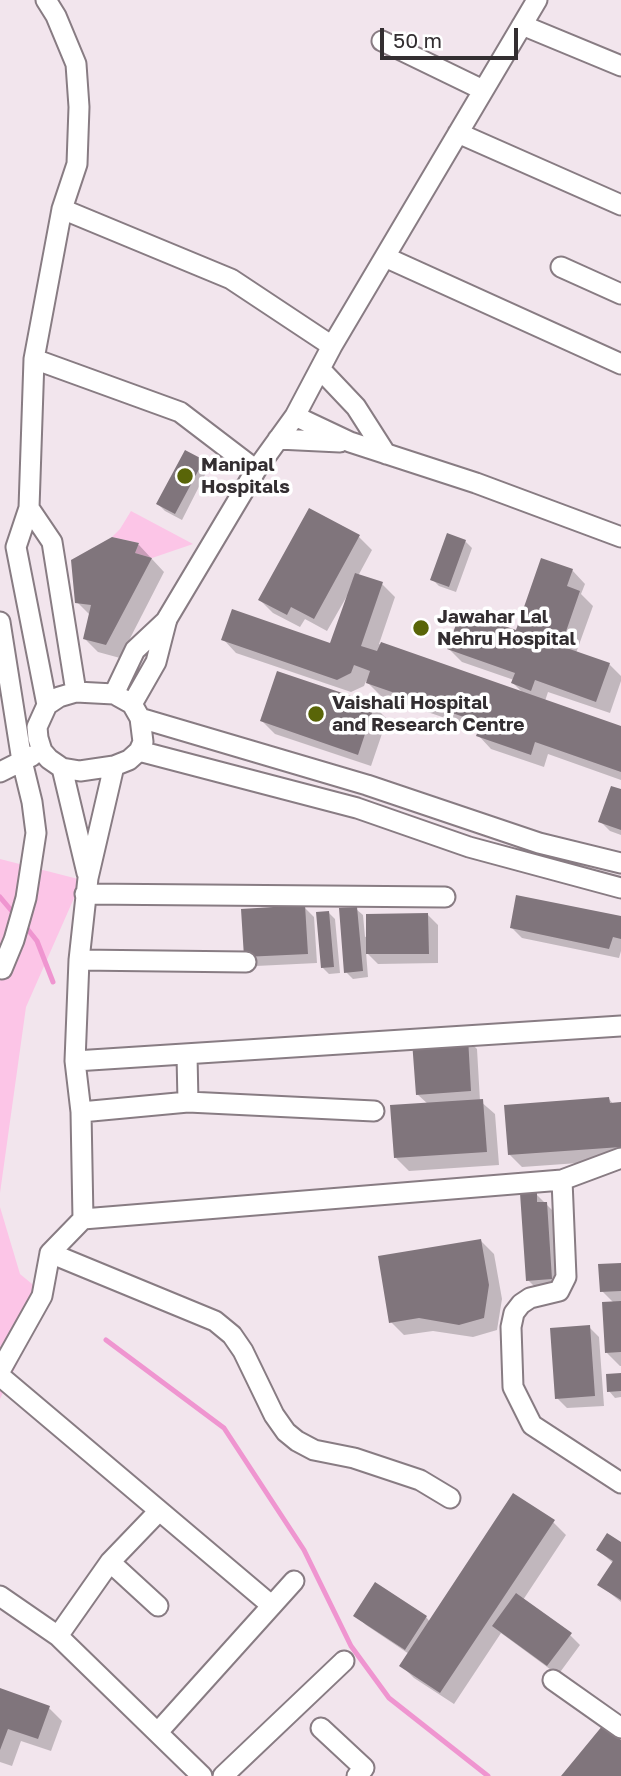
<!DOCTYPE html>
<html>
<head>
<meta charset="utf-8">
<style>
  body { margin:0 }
  #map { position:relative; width:621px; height:1776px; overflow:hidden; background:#f2e5ed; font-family:"Golos Text",sans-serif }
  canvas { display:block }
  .scale { position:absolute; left:380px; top:28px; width:138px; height:32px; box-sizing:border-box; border:4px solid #332e31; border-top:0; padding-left:9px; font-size:21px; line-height:24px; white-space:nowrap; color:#332e31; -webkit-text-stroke:5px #fff; paint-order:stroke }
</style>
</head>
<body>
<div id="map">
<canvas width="621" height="1776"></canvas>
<div class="scale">50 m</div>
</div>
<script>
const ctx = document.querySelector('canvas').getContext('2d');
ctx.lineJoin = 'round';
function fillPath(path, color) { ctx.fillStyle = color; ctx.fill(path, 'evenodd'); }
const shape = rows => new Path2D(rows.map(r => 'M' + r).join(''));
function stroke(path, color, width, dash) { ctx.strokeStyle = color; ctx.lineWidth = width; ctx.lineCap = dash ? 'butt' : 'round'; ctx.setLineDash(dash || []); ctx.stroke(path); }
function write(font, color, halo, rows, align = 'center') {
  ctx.font = font + ' "Golos Text",sans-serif'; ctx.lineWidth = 7; ctx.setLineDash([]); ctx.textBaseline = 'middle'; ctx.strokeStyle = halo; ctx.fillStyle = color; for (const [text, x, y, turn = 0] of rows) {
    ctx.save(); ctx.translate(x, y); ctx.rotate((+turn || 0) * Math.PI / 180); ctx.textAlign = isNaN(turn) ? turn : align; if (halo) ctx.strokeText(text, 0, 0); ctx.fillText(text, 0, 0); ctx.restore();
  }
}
fillPath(shape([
  [131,511,193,544,152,558,135,553,139,543,112,537,120,529],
  [0,859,82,880,26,1007,0,1193],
  [0,1207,20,1274,49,1298,0,1399]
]), '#fcc5e7');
fillPath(shape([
  [203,461,209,467,182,520,165,511,158,504],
  [359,537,372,550,358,576,382,584,395,597,379,644,524,694,513,683,514,680,462,662,449,649,517,632,572,570,585,584,581,594,593,606,576,653,609,664,621,676,621,681,610,713,548,692,545,701,621,728,621,780,548,754,544,767,491,749,478,735,480,730,381,696,366,681,364,686,351,692,236,653,223,639,331,645,349,597,347,596,327,631,305,619,300,627,273,613,260,600],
  [112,539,139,545,164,572,120,658,98,652,85,639,90,615,77,602],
  [465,541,472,548,456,592,439,586,432,579],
  [374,706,387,719,371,766,275,734,262,721],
  [621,791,621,835,610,831,600,821],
  [304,907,314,917,317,963,256,966,246,956],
  [356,909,363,915,365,937,428,915,438,925,438,963,378,964,366,952,368,977,353,979,346,972],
  [329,913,335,919,340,973,329,974,322,967],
  [621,918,621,951,619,958,522,938,512,928],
  [467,1039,477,1049,480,1101,495,1114,499,1165,409,1171,396,1158,428,1104,417,1094],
  [609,1099,614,1105,621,1104,621,1160,522,1167,509,1154],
  [536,1194,556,1214,561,1288,538,1290,528,1280],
  [481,1241,494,1254,502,1299,497,1330,473,1337,433,1331,404,1335,391,1322],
  [621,1265,621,1366,620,1366,607,1353,614,1303,602,1291],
  [589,1327,599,1337,604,1406,567,1408,557,1398],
  [621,1374,621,1397,615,1398,609,1391],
  [553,1522,566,1535,523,1600,570,1635,580,1645,558,1675,501,1633,454,1704,414,1678,401,1665,409,1654,366,1625,356,1615,426,1617,430,1622],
  [621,1544,621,1602,600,1585,613,1563,598,1550],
  [0,1690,49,1708,62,1721,51,1751,21,1741,12,1766,0,1762]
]), '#0003');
stroke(shape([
  [0,897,16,916],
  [25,926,37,941,53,982],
  [106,1340,224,1428,304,1550,351,1646,389,1698,488,1776]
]), '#ef95d0', 5);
fillPath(shape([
  [185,450,204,460,175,514,156,504],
  [309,508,360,535,314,619,291,607,287,615,258,600],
  [447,533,466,540,449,587,430,580],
  [112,537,139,543,135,553,152,558,106,645,83,639,91,605,75,603,71,560],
  [541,558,573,569,567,586,580,591,561,646,610,663,596,702,535,680,531,691,511,683,515,673,447,649,461,611,516,630],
  [355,573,383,582,361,646,377,651,381,642,621,726,621,772,535,742,531,755,476,736,481,723,366,683,370,671,354,665,351,673,337,680,221,640,232,609,330,643],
  [277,671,375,704,358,755,260,721],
  [611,786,621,789,621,830,598,822],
  [516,895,621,916,621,939,613,937,609,949,510,928],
  [305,905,308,954,244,957,241,909],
  [357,907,363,971,344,973,339,908],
  [329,911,334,967,321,968,316,912],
  [428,913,429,954,366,954,366,914],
  [468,1037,471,1091,416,1095,412,1041],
  [609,1097,610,1103,621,1102,621,1147,508,1155,504,1105],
  [483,1099,487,1152,394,1158,390,1105],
  [537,1192,537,1202,547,1202,552,1279,526,1281,520,1193],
  [481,1239,489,1285,484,1318,459,1325,419,1318,389,1323,378,1256],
  [621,1263,621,1291,600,1292,598,1264],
  [621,1301,621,1352,605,1353,602,1302],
  [590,1325,595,1396,555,1399,550,1328],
  [621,1373,621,1391,607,1392,606,1374],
  [513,1493,555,1520,440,1693,399,1666],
  [607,1533,621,1542,621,1600,597,1585,613,1561,596,1550],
  [375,1582,427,1616,405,1650,353,1616],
  [516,1593,572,1633,547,1666,492,1626],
  [0,1688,50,1706,38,1739,8,1729,0,1750],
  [603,1725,621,1740,621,1776,561,1776]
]), '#80757c');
const minor = shape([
  [46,0,56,16,76,64,79,107,77,164,62,209,34,359,29,508,16,547,47,705],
  [522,25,621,66],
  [382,41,483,90],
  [458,133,621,205],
  [62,209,231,279,332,346],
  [385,257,621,364],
  [561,267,621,294],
  [34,359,180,412,256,470],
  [320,369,356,407,386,454],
  [295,416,350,442,476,483,621,537],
  [278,439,340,442],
  [29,508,52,542,76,692],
  [0,622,22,761,32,802,36,833,26,898,14,940,2,969],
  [76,692,114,694,132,704,140,718,143,742,139,751,129,760,114,766,80,771,62,768,49,759,42,751,38,738,37,727,47,705,59,697,76,692],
  [114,694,135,650,167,620],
  [132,704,156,662,167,619,256,470,295,416,332,346,537,0],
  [140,718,367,785,539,843,621,863],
  [139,751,357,808,469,847,621,888],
  [62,768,87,873],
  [0,772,32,756],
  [85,894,445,897],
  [79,960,246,962],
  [187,1055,188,1102],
  [75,1061,621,1026],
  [81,1112,188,1102,374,1111],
  [562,1180,566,1277,559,1291,530,1298,521,1304,514,1313,511,1327,513,1387,532,1425,621,1483],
  [83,1219,562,1180,621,1158],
  [50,1253,215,1321,232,1335,243,1351,274,1415,286,1432,297,1441,314,1450,354,1458,420,1480,450,1498],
  [0,1371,42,1296,50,1253,83,1219,81,1112,75,1061,79,960,88,878,114,766],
  [0,1376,271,1605],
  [110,1562,158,1606],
  [0,1596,58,1636,202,1776],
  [58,1636,110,1562,159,1511],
  [553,1680,621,1728],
  [321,1728,364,1768,357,1776],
  [158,1732,294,1581],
  [223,1776,344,1661]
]);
stroke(minor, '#887c83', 23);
stroke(minor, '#fff', 19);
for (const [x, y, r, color] of [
  [185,476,9,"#596508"],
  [421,628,9,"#596508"],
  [316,714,9,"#596508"]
]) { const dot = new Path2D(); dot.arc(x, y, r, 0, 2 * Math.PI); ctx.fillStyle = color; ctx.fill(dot); stroke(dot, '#fff', 2.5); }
write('bold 19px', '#332e31', '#fff', [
  ["Manipal",201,465],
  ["Hospitals",201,487],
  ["Jawahar Lal",437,617],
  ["Nehru Hospital",437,639],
  ["Vaishali Hospital",332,703],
  ["and Research Centre",332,725]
], 'left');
</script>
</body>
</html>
